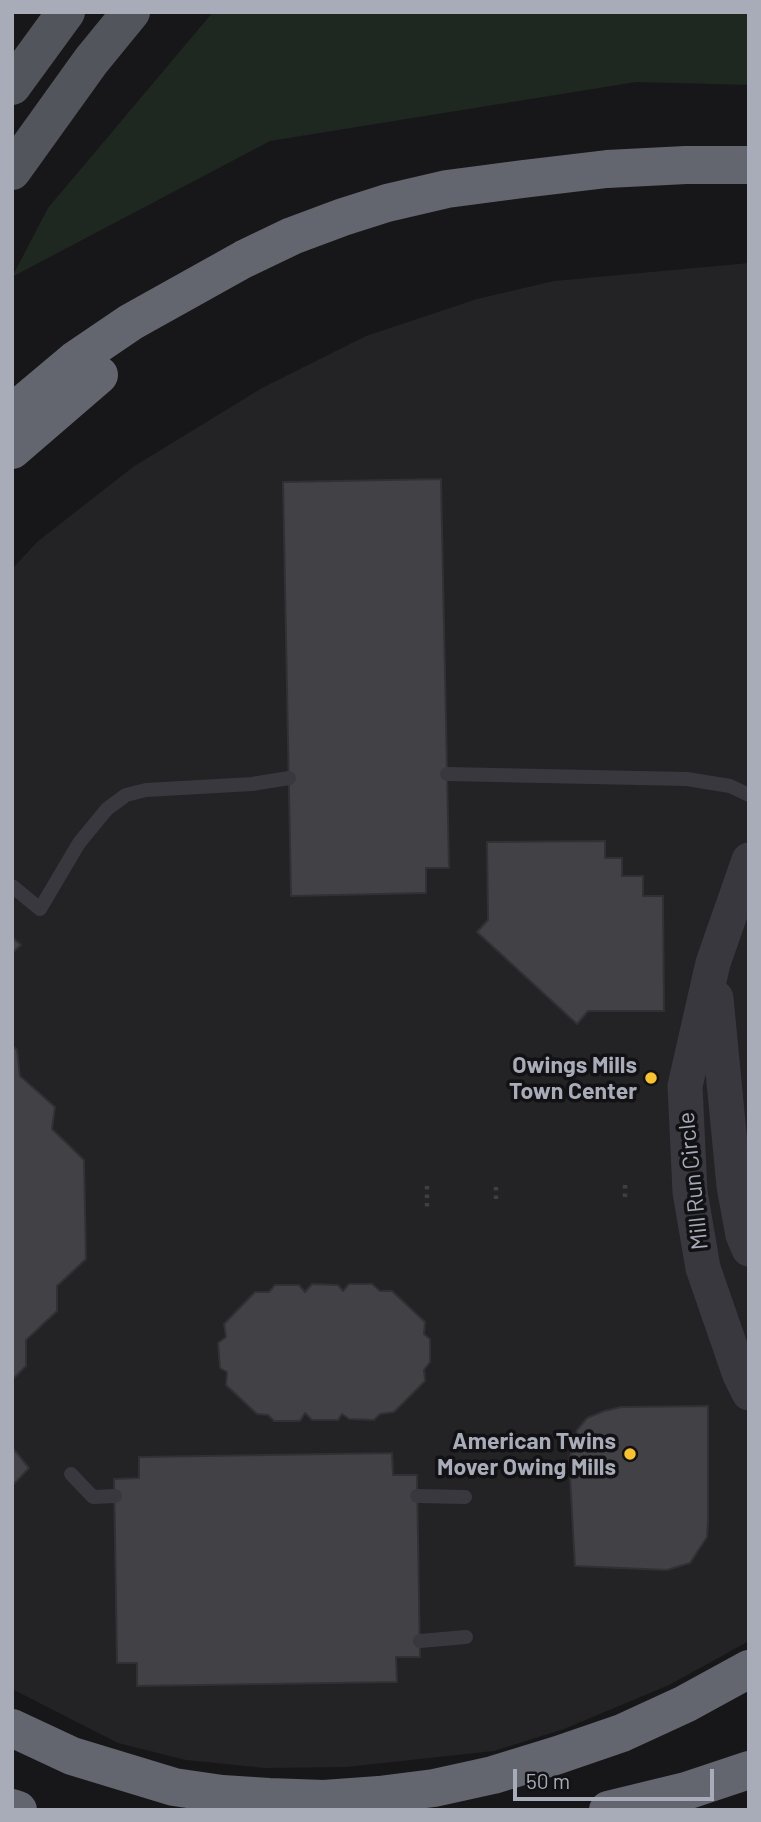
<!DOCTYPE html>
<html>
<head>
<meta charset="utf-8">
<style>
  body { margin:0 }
  #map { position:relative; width:761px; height:1822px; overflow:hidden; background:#171719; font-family:Barlow,sans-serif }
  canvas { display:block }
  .frame { position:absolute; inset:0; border:14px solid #a8acb9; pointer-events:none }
  .scale { position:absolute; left:513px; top:1769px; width:201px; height:32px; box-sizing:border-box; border:4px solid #a8acb9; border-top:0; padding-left:9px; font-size:21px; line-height:24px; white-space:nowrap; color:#a8acb9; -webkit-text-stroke:5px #121214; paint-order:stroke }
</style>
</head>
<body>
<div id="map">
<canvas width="761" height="1822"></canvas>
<div class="frame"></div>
<div class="scale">50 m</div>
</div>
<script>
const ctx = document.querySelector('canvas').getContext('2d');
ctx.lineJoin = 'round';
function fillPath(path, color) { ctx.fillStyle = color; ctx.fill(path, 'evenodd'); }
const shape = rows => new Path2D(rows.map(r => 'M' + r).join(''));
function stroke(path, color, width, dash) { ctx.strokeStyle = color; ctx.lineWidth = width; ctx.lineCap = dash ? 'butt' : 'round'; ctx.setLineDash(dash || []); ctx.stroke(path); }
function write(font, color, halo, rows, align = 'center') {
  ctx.font = font + ' Barlow,sans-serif'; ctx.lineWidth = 7; ctx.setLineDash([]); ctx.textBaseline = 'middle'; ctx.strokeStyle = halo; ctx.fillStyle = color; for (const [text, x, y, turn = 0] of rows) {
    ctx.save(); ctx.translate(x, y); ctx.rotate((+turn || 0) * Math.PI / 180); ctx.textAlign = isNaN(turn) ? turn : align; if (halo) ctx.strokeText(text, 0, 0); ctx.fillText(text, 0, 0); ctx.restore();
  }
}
fillPath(shape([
  [749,263,749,1641,669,1685,564,1729,494,1751,346,1767,265,1768,186,1760,118,1743,12,1689,12,569,37,542,133,467,262,388,366,336,477,299,554,281]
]), '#232326');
fillPath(shape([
  [213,12,749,12,749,85,636,82,270,141,12,277,48,208]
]), '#1e2720');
const building = shape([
  [441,479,449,868,426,868,426,893,291,896,283,482,441,479],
  [605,841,605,858,622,858,622,876,643,876,643,896,663,896,664,1011,588,1011,577,1024,477,932,488,920,487,842,605,841],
  [12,937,21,945,12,953,12,937],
  [12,1045,17,1050,20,1076,55,1107,52,1129,84,1160,86,1259,57,1286,57,1311,26,1340,26,1366,12,1380,12,1045],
  [312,1284,338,1285,343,1291,349,1284,372,1284,380,1291,392,1291,425,1322,424,1334,430,1339,430,1362,424,1370,425,1381,394,1412,380,1414,374,1420,349,1419,342,1414,338,1420,312,1420,305,1413,300,1421,274,1421,268,1415,257,1414,226,1385,227,1372,220,1368,218,1343,226,1337,224,1324,255,1292,269,1292,275,1285,299,1285,305,1292,312,1284],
  [708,1406,708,1522,707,1537,690,1563,667,1570,575,1566,569,1460,577,1430,587,1418,604,1411,621,1407,708,1406],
  [12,1447,29,1468,12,1486,12,1447],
  [392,1453,393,1475,417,1475,420,1657,396,1657,397,1682,137,1686,137,1663,117,1663,114,1479,139,1478,139,1457,392,1453]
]);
fillPath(building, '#414146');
stroke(building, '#313135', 2);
stroke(shape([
  [427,1186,427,1207],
  [496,1187,496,1200],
  [625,1197,625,1184]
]), '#3e3f45', 4.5, [3.5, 5]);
stroke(shape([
  [447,774,687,779,730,786,749,795],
  [12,886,40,909,79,843,107,809,126,795,146,790,252,784,289,778],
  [71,1474,93,1497,115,1496],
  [417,1496,465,1497],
  [420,1641,466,1637]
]), '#38383e', 14);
stroke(shape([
  [749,860,713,963,685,1086,690,1192,703,1268,740,1375,749,1393],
  [716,998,734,1186,743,1235,749,1249]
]), '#38383e', 35);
stroke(shape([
  [12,86,66,12],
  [12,171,91,61,131,12]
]), '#53555d', 38);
stroke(shape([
  [12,413,75,360,131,322,244,259,292,236,343,217,387,203,447,189,523,179,607,169,686,165,749,165],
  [12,450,99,375],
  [12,1728,72,1756,174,1787,222,1794,269,1797,324,1799,379,1795,434,1788,493,1775,558,1755,622,1733,685,1704,749,1669],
  [12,1808,18,1810],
  [608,1810,686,1791,749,1770]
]), '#63666f', 38);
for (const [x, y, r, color] of [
  [651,1078,7,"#fac32e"],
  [630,1454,7,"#fac32e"]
]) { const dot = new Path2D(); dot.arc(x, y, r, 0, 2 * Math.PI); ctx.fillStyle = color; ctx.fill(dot); stroke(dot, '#121214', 2.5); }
write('bold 23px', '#a8acb9', '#121214', [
  ["Owings Mills",637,1065],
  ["Town Center",637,1091],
  ["American Twins",616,1441],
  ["Mover Owing Mills",616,1467]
], 'right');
write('23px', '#a8acb9', '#121214', [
  ["Mill Run Circle",693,1181,-96]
]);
</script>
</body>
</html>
